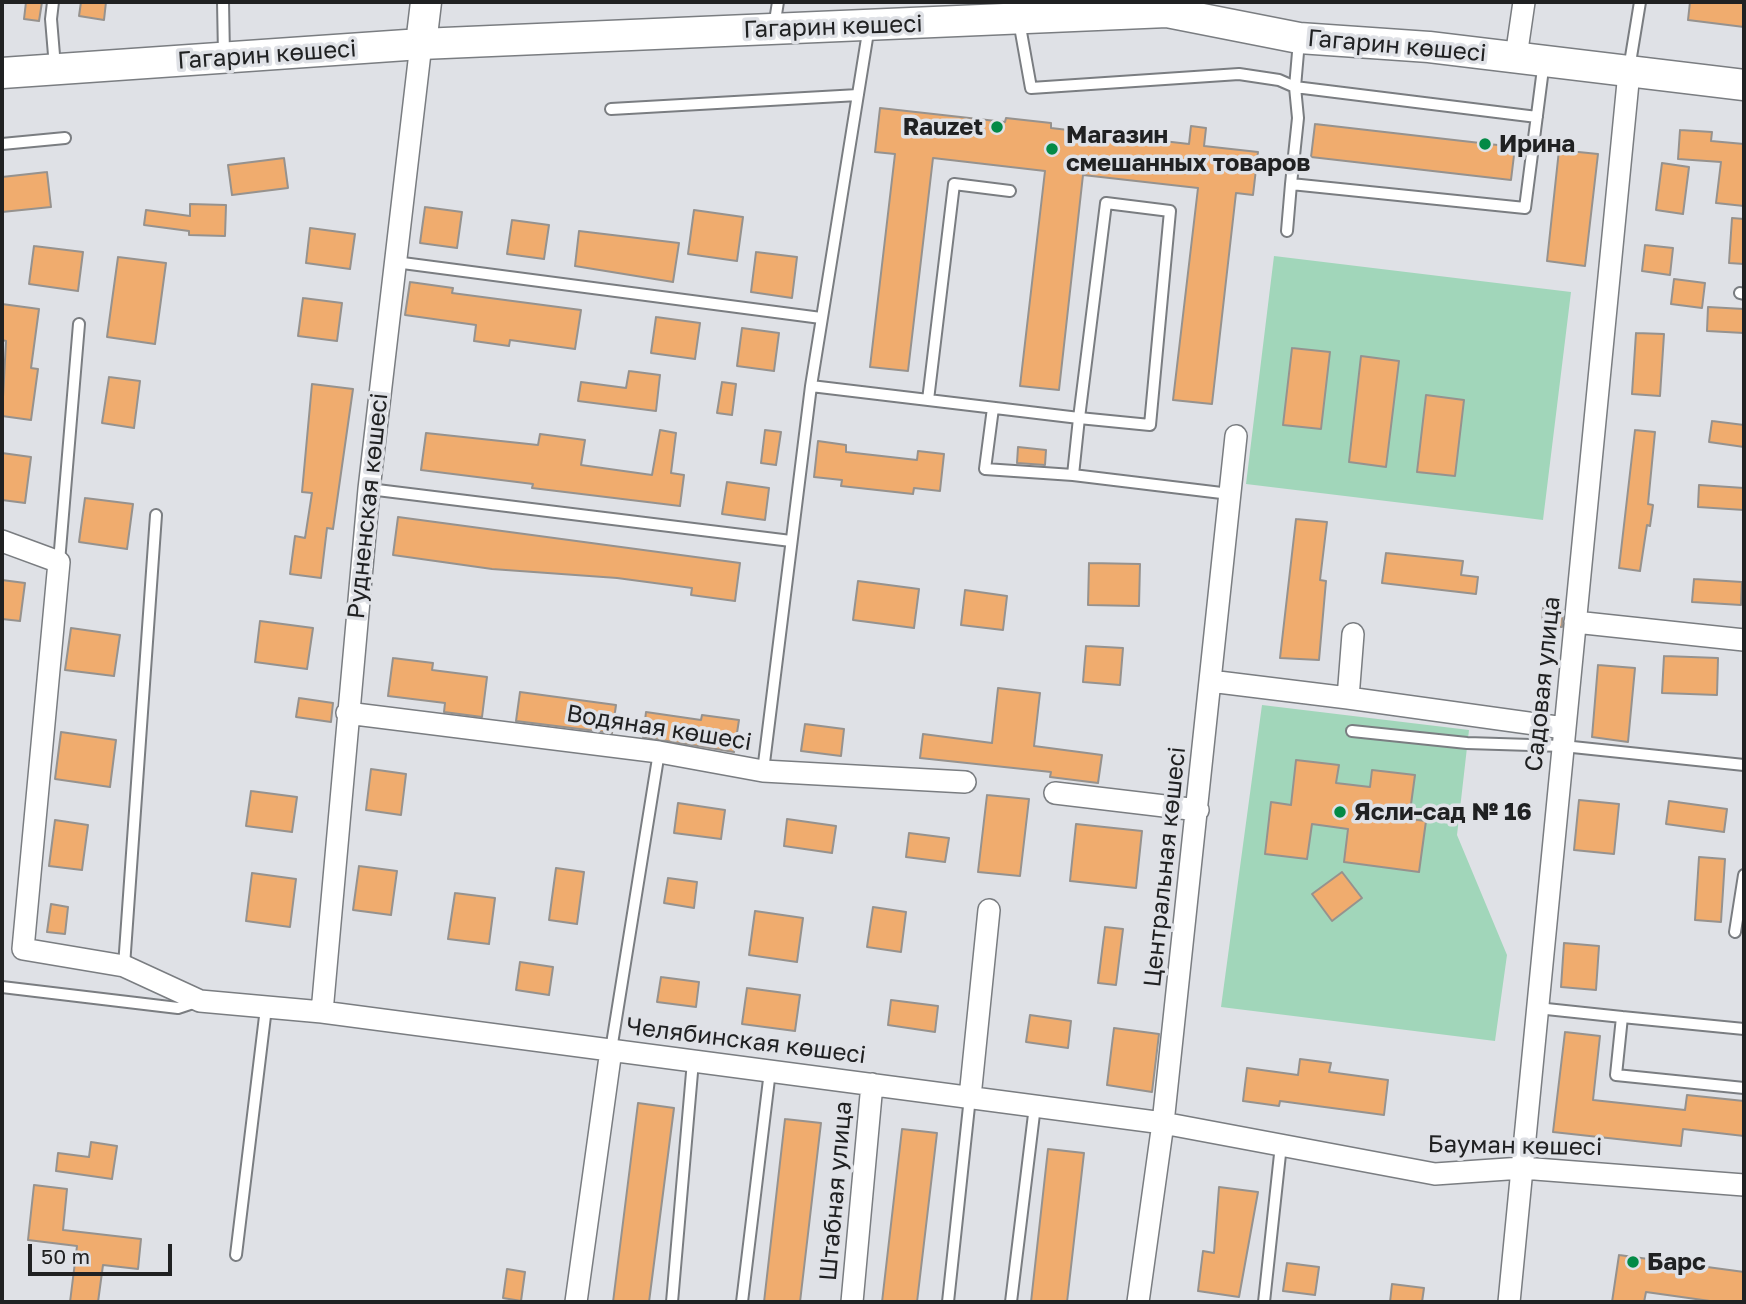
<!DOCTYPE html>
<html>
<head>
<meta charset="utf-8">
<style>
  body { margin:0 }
  #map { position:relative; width:1746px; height:1304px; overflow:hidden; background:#dfe1e6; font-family:"Golos Text",sans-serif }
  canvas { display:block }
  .frame { position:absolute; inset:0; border:4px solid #202122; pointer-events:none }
  .scale { position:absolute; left:28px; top:1244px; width:144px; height:32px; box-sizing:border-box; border:4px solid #202122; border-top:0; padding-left:9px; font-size:21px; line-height:24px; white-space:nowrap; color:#202122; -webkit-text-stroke:5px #dfe1e6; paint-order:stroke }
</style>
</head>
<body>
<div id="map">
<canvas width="1746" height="1304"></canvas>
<div class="frame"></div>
<div class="scale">50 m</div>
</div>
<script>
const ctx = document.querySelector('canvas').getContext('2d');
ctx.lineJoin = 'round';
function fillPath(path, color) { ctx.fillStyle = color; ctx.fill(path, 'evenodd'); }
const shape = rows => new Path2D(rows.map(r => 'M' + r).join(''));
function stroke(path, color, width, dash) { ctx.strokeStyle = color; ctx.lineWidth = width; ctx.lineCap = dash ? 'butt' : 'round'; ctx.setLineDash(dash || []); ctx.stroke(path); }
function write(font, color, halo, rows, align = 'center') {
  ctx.font = font + ' "Golos Text",sans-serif'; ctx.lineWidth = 7; ctx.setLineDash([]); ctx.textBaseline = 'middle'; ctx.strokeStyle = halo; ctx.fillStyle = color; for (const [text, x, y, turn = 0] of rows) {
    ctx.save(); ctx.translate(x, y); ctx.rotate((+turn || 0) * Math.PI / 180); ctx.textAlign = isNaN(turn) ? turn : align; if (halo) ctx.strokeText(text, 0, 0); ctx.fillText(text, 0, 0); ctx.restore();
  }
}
fillPath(shape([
  [1274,256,1571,292,1543,520,1246,484],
  [1262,705,1469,730,1457,835,1507,955,1495,1041,1221,1007]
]), '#a1d6ba');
const building = shape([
  [26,2,42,2,39,21,24,19,26,2],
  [81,2,106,2,104,20,79,16,81,2],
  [1690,2,1744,2,1744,27,1688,20,1690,2],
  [880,108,1005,122,1006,118,1051,123,1051,128,1189,144,1191,126,1206,128,1204,146,1258,152,1253,195,1236,193,1212,404,1173,400,1198,188,1083,175,1059,390,1020,386,1045,171,933,158,908,371,870,367,895,154,875,152,880,108],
  [1315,124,1515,147,1511,180,1311,157,1315,124],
  [1680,130,1712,132,1711,141,1744,144,1744,206,1716,203,1721,162,1678,159,1680,130],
  [1559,150,1598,154,1585,266,1547,261,1559,150],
  [284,158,288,188,232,195,228,165,284,158],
  [1662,163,1689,167,1683,214,1656,210,1662,163],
  [47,172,51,207,2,212,2,177,47,172],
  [190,204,226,205,225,236,189,235,189,231,144,225,146,210,190,216,190,204],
  [425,207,462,212,457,248,420,243,425,207],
  [694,210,743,217,737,261,688,254,694,210],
  [1732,218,1744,219,1744,264,1729,263,1732,218],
  [512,220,549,225,544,259,507,254,512,220],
  [310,228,355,234,350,269,306,263,310,228],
  [579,231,679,243,673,282,575,266,579,231],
  [1645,245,1673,248,1670,275,1642,271,1645,245],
  [34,246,83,252,78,291,29,284,34,246],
  [756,252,797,257,792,298,751,292,756,252],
  [118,257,166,263,155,344,107,337,118,257],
  [1674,279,1705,283,1702,308,1671,304,1674,279],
  [410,282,453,288,452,293,581,310,575,349,510,340,509,346,474,341,476,325,405,315,410,282],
  [303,298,342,303,337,341,298,336,303,298],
  [2,304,39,309,31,368,38,369,31,420,2,416,6,341,2,340,2,304],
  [1708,307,1744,309,1744,333,1707,331,1708,307],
  [656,317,700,323,695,359,651,353,656,317],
  [742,328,779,333,774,371,737,366,742,328],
  [1636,333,1664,334,1660,396,1632,394,1636,333],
  [1292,348,1330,352,1321,429,1283,425,1292,348],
  [1361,356,1399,361,1386,467,1349,462,1361,356],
  [629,371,660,375,656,411,578,401,581,382,626,388,629,371],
  [109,377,140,381,134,428,102,423,109,377],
  [722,382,736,384,732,415,717,413,722,382],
  [312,384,353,389,333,529,327,528,321,578,290,574,295,536,305,538,312,493,302,492,312,384],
  [1426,395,1464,400,1455,476,1417,472,1426,395],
  [1712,421,1744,425,1744,447,1709,442,1712,421],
  [660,430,676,433,671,473,684,475,680,506,532,488,533,484,421,470,426,433,538,445,540,434,585,440,581,465,652,475,660,430],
  [765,430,781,432,776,465,761,463,765,430],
  [1635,430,1655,432,1648,504,1653,505,1650,526,1647,525,1640,571,1619,568,1635,430],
  [818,441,846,445,846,452,917,460,918,451,944,454,940,491,914,488,913,494,841,486,842,480,814,477,818,441],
  [1018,447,1046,450,1045,465,1017,463,1018,447],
  [2,453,31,457,25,503,2,500,2,453],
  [727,482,769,488,765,520,722,514,727,482],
  [1699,485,1744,488,1744,510,1698,507,1699,485],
  [85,498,133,504,127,549,79,542,85,498],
  [398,517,740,563,735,601,691,595,692,588,617,578,492,569,393,555,398,517],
  [1296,519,1327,522,1320,580,1326,581,1319,660,1280,658,1296,519],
  [1386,553,1463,561,1461,575,1478,577,1476,594,1382,583,1386,553],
  [1089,563,1140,564,1139,606,1088,605,1089,563],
  [1694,579,1742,582,1741,605,1692,602,1694,579],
  [2,580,25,583,20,621,2,619,2,580],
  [858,581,919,589,914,628,853,620,858,581],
  [965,590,1007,596,1003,630,961,625,965,590],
  [1543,608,1563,610,1562,627,1542,626,1543,608],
  [260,621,313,628,307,669,255,662,260,621],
  [71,628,120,635,114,676,65,670,71,628],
  [1086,646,1123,648,1120,685,1083,682,1086,646],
  [1664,656,1718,658,1717,695,1662,693,1664,656],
  [393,658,433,663,432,670,487,677,482,717,444,712,445,703,388,696,393,658],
  [1598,665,1635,668,1628,742,1592,737,1598,665],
  [998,688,1040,693,1034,746,1102,755,1098,783,1050,777,1051,772,920,758,923,734,992,743,998,688],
  [520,692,616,705,612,733,516,721,520,692],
  [299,698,333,703,331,722,296,717,299,698],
  [646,712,701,720,702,715,739,720,734,752,643,737,646,712],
  [805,724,844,729,841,756,801,751,805,724],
  [61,732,116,740,110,787,55,779,61,732],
  [1296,760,1339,765,1336,783,1370,787,1372,770,1415,775,1409,819,1426,821,1419,872,1344,862,1348,829,1312,824,1307,859,1265,854,1271,802,1291,805,1296,760],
  [371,769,406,774,401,815,366,810,371,769],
  [251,791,297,797,292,832,246,826,251,791],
  [987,795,1029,799,1020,876,978,872,987,795],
  [1579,800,1619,804,1614,854,1574,850,1579,800],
  [1669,801,1727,809,1724,832,1666,824,1669,801],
  [678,803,725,810,721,839,674,833,678,803],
  [787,819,836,826,832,853,784,846,787,819],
  [55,820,88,825,82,870,49,866,55,820],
  [1076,824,1142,831,1136,888,1070,881,1076,824],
  [909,833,949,838,945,862,906,857,909,833],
  [1699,857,1725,859,1721,922,1695,920,1699,857],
  [359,866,397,871,391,915,353,910,359,866],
  [556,868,584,872,577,924,549,920,556,868],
  [1342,872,1362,898,1332,921,1312,894,1342,872],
  [252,873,296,879,290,927,246,921,252,873],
  [668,878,697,882,694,908,664,903,668,878],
  [455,893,495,898,489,944,448,939,455,893],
  [51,904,68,907,65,934,47,932,51,904],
  [873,907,906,912,901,952,867,947,873,907],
  [755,911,803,918,797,962,749,955,755,911],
  [1105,927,1123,929,1116,985,1098,983,1105,927],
  [1564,943,1599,946,1596,990,1561,987,1564,943],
  [520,962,553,967,549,995,516,990,520,962],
  [661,977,699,982,696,1007,657,1002,661,977],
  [747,988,800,995,795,1031,742,1024,747,988],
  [891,1000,938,1006,935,1032,888,1025,891,1000],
  [1030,1015,1071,1021,1068,1048,1026,1042,1030,1015],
  [1114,1028,1159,1034,1152,1092,1107,1085,1114,1028],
  [1565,1032,1600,1036,1593,1100,1685,1110,1687,1095,1744,1101,1744,1136,1683,1129,1681,1146,1553,1132,1565,1032],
  [1300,1059,1331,1063,1329,1072,1388,1080,1384,1115,1280,1101,1279,1106,1243,1101,1247,1068,1298,1075,1300,1059],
  [638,1103,674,1108,649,1302,613,1302,638,1103],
  [785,1119,821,1123,800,1302,764,1302,785,1119],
  [902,1129,937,1133,917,1302,882,1302,902,1129],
  [91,1142,117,1146,112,1179,56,1171,58,1153,89,1157,91,1142],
  [1048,1149,1084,1153,1067,1302,1031,1302,1048,1149],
  [34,1185,67,1189,63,1230,141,1239,138,1269,103,1265,98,1302,70,1302,77,1246,28,1240,34,1185],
  [1219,1187,1258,1192,1239,1297,1198,1291,1203,1251,1214,1253,1219,1187],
  [1619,1255,1744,1272,1744,1302,1717,1302,1646,1292,1644,1302,1612,1302,1619,1255],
  [1287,1263,1319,1267,1315,1295,1283,1291,1287,1263],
  [507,1269,525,1272,521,1301,503,1298,507,1269],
  [1392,1284,1424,1288,1422,1302,1390,1302,1392,1284]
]);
fillPath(building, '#f0ac6e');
stroke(building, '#96928e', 2);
const lane = shape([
  [53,2,51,19,55,67],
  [223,2,224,55],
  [1019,21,1031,88,1239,74,1279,80,1295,87,1537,117],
  [774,27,778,2],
  [1299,41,1295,87,1298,118,1291,184,1525,208,1544,61],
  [1629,69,1640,2],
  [611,109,858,95],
  [2,144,65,138],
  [1287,231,1291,184],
  [395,262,821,318],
  [1740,293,1744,294],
  [811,386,1079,418,1150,425,1170,211,1106,203,1079,418,1073,475,1230,494],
  [928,400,954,184,1010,191],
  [993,408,985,469,1073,475],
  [369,489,791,541],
  [59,562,79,324],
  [1352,731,1467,743,1563,746,1744,765],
  [763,771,811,386,869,26],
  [1735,932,1744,875],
  [124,966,156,515],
  [2,987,178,1008,196,1002],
  [1537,1008,1622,1017,1616,1075,1744,1088],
  [1622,1017,1744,1029],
  [611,1050,659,752],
  [236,1255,266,1008],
  [672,1302,693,1061],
  [742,1302,770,1071],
  [948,1302,970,1097],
  [1011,1302,1035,1106],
  [1264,1302,1281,1145]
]);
const street = shape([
  [1516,57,1524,2],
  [2,541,59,562,23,949,124,966,200,1001,322,1012,1163,1123,1435,1174,1522,1168,1744,1185],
  [1575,622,1744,640],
  [1210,681,1348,698,1353,634],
  [1348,698,1564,728],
  [347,713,659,752,763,771,965,782],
  [1055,793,1198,810],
  [322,1012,369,489,421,44],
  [970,1097,989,910],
  [576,1302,611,1050],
  [852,1302,872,1084],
  [1138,1302,1163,1123,1236,436],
  [1509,1302,1629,72]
]);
const secondary = shape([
  [421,44,426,2],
  [2,73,421,44,1167,12,1299,38,1429,47,1744,85]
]);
stroke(lane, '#7a7d81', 14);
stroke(street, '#7a7d81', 24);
stroke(secondary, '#7a7d81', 33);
stroke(lane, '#fff', 10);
stroke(street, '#fff', 21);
stroke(secondary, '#fff', 30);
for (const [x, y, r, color] of [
  [997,127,7,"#038a46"],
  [1485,144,7,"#038a46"],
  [1052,149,7,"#038a46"],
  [1340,812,7,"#038a46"],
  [1633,1262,7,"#038a46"]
]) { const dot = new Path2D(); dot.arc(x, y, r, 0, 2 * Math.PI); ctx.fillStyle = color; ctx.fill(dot); stroke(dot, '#dfe1e6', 2.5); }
write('24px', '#202122', '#dfe1e6', [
  ["Гагарин көшесі",833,27,-2],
  ["Гагарин көшесі",1397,46,5],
  ["Гагарин көшесі",267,55,-4],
  ["Рудненская көшесі",368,506,-84],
  ["Садовая улица",1543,684,-84],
  ["Водяная көшесі",659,728,9],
  ["Центральная көшесі",1165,867,-84],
  ["Челябинская көшесі",746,1041,7],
  ["Бауман көшесі",1515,1146,1],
  ["Штабная улица",836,1191,-85]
]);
write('bold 24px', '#202122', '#dfe1e6', [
  ["Rauzet",983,127,"right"],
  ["Магазин",1066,135],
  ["смешанных товаров",1066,163],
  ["Ирина",1499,144],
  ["Ясли-сад № 16",1354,812],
  ["Барс",1647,1262]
], 'left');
</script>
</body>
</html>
